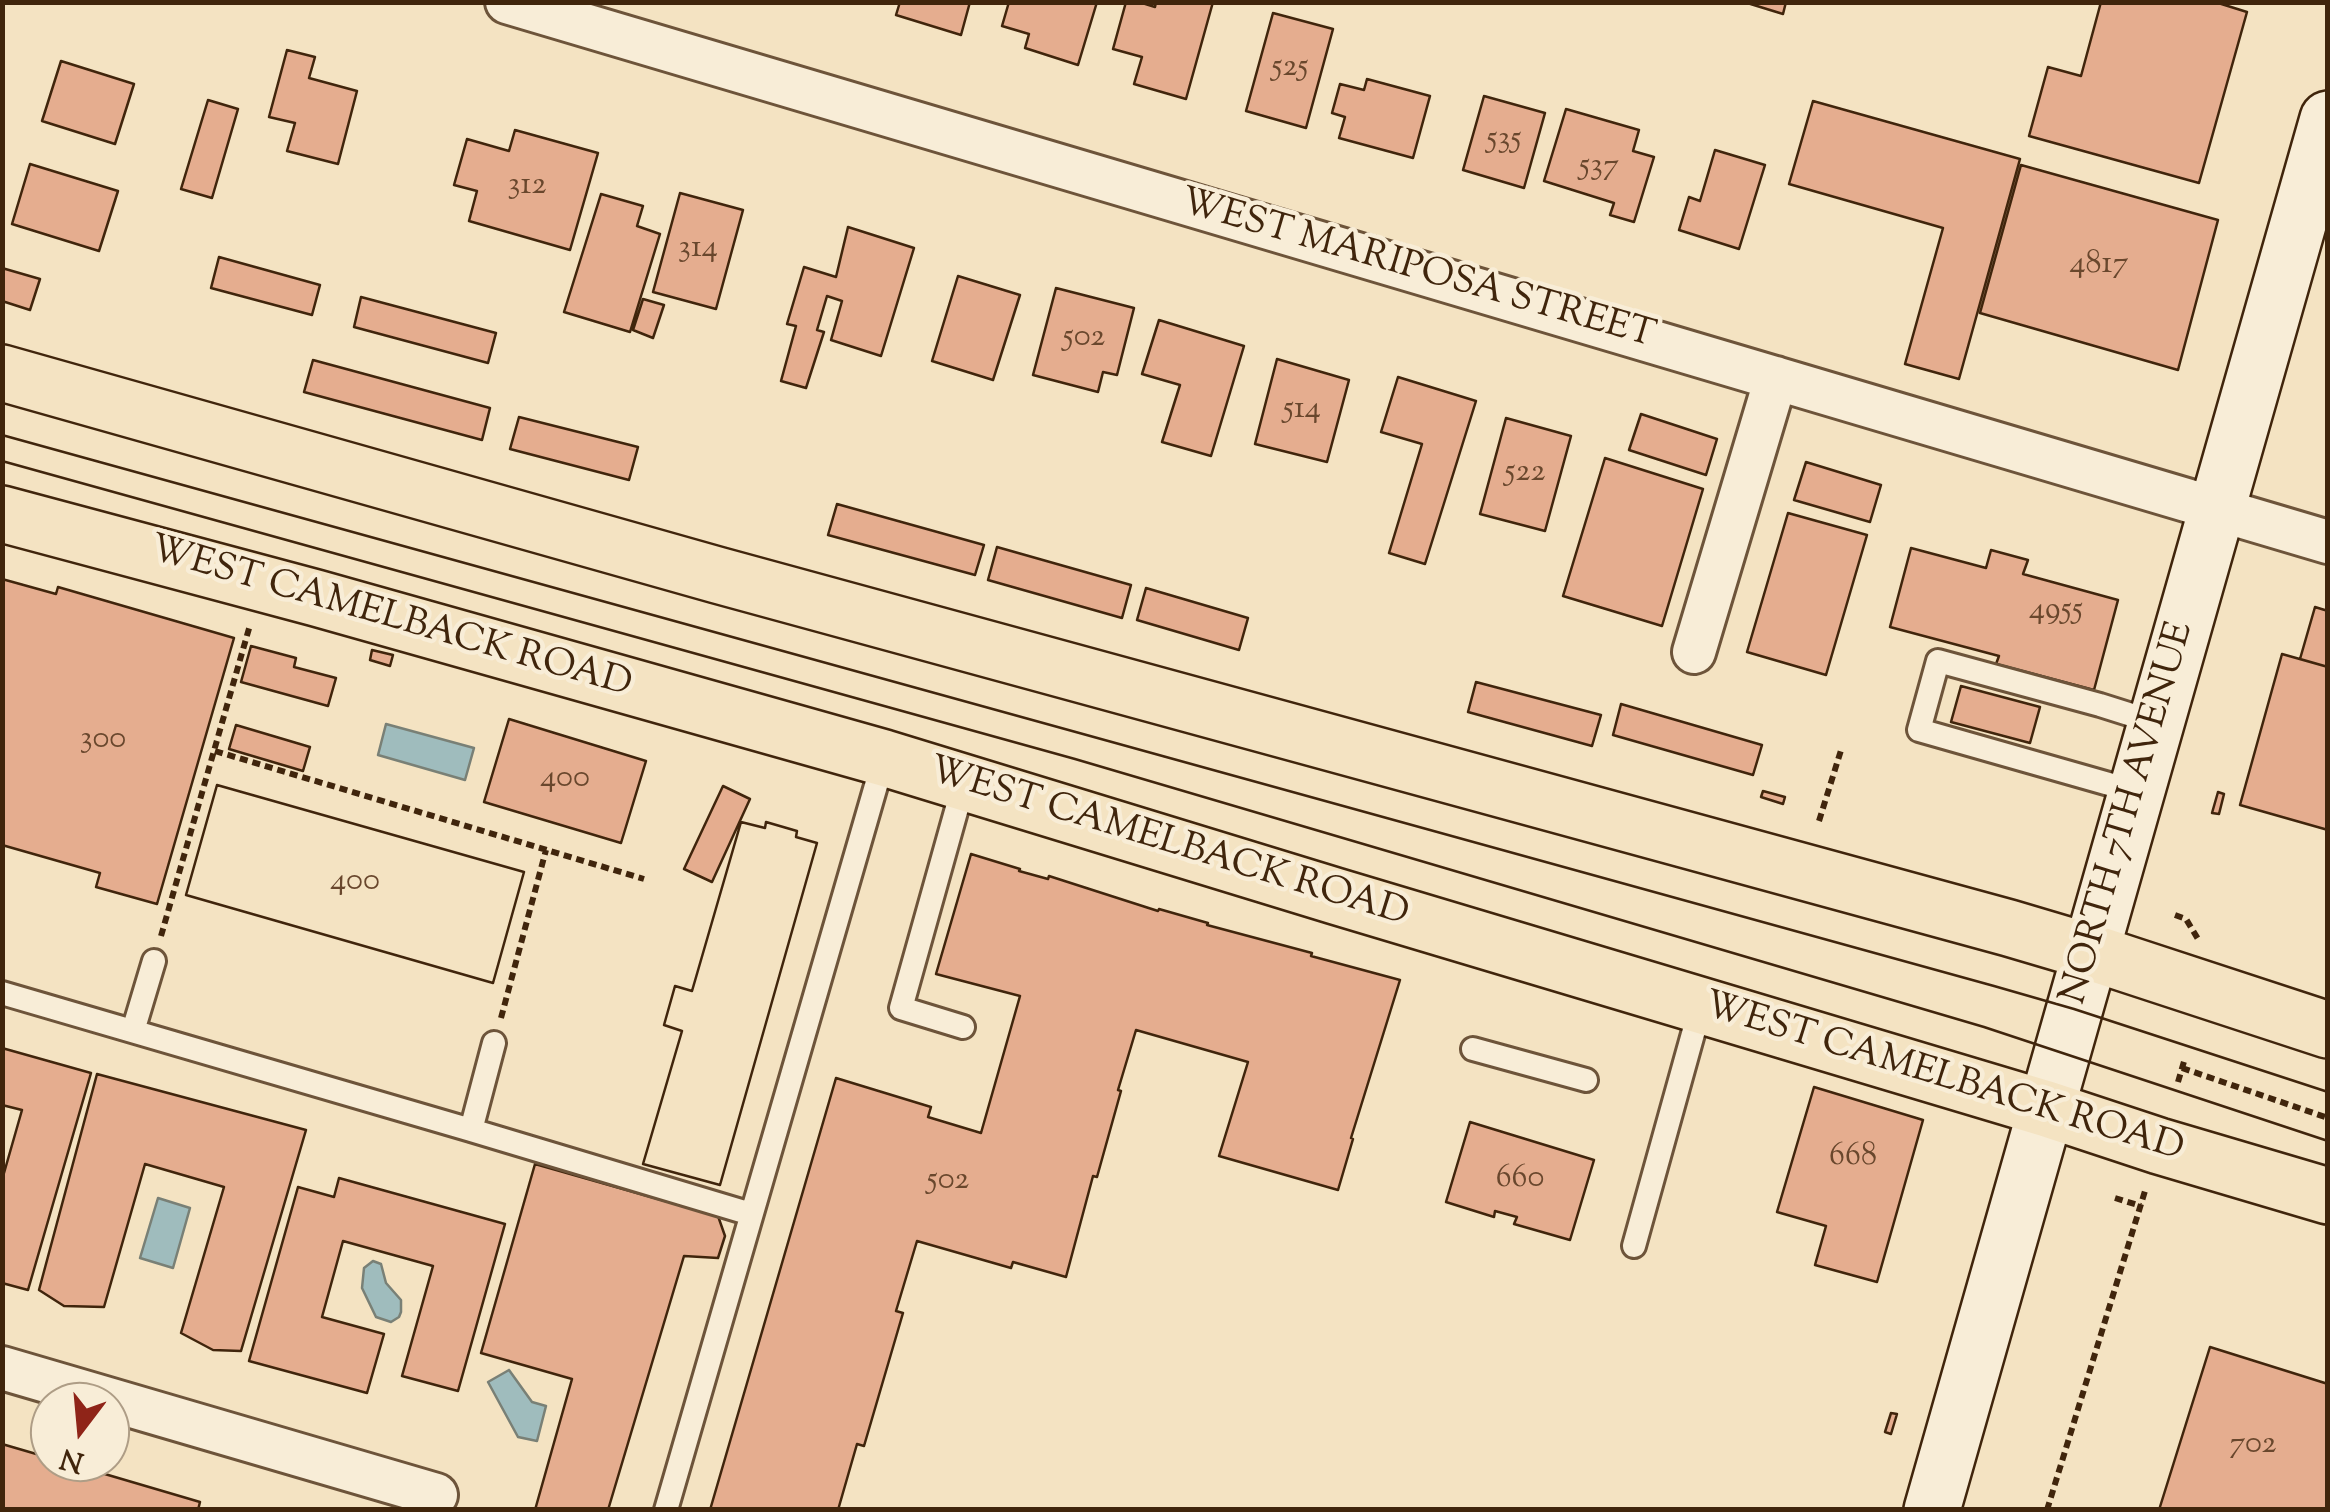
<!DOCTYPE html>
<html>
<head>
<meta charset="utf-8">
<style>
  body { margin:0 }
  #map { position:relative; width:2330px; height:1512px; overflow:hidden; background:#f4e3c2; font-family:"Sorts Mill Goudy",serif }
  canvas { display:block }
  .frame { position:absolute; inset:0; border:5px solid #40250c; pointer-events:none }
  .north { position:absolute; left:30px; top:1382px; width:100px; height:100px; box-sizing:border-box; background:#f8edd7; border:2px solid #ae9d86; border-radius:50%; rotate:196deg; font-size:28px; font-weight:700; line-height:40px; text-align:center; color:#40250c }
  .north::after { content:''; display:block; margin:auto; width:35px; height:45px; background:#8f2418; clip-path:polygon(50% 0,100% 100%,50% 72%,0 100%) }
</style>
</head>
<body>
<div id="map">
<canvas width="2330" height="1512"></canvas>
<div class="frame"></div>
<div class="north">N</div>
</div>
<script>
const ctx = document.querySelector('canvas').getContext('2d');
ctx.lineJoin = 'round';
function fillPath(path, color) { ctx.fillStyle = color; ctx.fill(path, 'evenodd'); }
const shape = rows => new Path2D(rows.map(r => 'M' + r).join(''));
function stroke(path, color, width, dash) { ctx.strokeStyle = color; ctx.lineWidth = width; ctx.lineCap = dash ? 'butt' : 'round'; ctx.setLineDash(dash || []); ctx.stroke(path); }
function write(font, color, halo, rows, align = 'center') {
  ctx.font = font + ' "Sorts Mill Goudy",serif'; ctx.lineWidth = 9; ctx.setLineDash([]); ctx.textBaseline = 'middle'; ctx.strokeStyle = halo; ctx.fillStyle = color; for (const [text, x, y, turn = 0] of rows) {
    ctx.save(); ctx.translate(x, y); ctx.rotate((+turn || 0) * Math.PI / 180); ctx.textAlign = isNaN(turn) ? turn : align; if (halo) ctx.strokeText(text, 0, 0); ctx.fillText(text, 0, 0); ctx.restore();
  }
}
const water = shape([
  [386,724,474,748,465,780,378,755,386,724],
  [158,1198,190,1208,173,1268,140,1258,158,1198],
  [373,1261,381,1264,386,1283,401,1300,401,1312,399,1317,391,1322,376,1317,362,1288,364,1268,373,1261],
  [509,1370,532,1402,546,1406,537,1441,518,1437,488,1382,509,1370]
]);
fillPath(water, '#9fbcbd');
stroke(water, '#798076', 2.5);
const building = shape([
  [900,2,970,2,961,35,896,15,900,2],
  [1009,2,1097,2,1078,65,1025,48,1029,34,1002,26,1009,2],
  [1126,2,1139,2,1155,7,1156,2,1213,2,1186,99,1134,84,1142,57,1113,49,1126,2],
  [1744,2,1786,2,1783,14,1744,2],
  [2101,2,2215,2,2247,12,2199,183,2029,136,2048,67,2081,76,2101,2],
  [1273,13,1333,29,1306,128,1246,111,1273,13],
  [287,50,315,57,309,78,357,91,338,164,287,151,295,123,269,117,287,50],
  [61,61,134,84,115,144,42,121,61,61],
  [1367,79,1430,96,1413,158,1339,138,1345,117,1332,113,1340,84,1364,90,1367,79],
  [1484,96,1545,113,1524,188,1463,170,1484,96],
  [208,100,238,109,212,198,181,189,208,100],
  [1813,101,2020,159,1959,379,1905,364,1943,228,1789,184,1813,101],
  [1566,109,1639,130,1633,151,1654,157,1634,222,1610,215,1614,203,1544,181,1566,109],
  [515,130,598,153,570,250,469,221,477,191,454,185,467,139,509,151,515,130],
  [1715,150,1765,165,1739,249,1679,230,1689,197,1700,201,1715,150],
  [30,164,118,191,99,251,12,224,30,164],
  [2021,165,2218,220,2178,370,1980,313,2021,165],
  [680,193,743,210,716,309,653,292,680,193],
  [601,194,643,206,637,226,660,234,630,332,564,312,601,194],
  [848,227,914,248,881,356,831,340,842,301,827,296,817,330,824,332,806,388,781,381,796,326,787,324,804,267,836,277,848,227],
  [219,257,320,285,312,315,211,288,219,257],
  [2,268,40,279,30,310,2,301,2,268],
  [958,276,1020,295,993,380,932,361,958,276],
  [1056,288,1134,308,1117,375,1103,372,1098,392,1033,375,1056,288],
  [361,297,496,333,488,363,354,327,361,297],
  [643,299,664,305,653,338,633,330,643,299],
  [1159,320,1244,346,1211,456,1162,442,1180,385,1142,374,1159,320],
  [1277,359,1349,380,1327,462,1255,444,1277,359],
  [313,360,490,408,482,440,304,392,313,360],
  [1398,377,1476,401,1425,564,1389,553,1422,444,1381,432,1398,377],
  [1641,414,1717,439,1706,475,1629,450,1641,414],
  [519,417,638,447,629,480,510,449,519,417],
  [1506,418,1571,436,1545,531,1480,514,1506,418],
  [1605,458,1703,489,1662,626,1563,596,1605,458],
  [1806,462,1881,485,1870,522,1794,500,1806,462],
  [837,504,984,545,975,575,828,535,837,504],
  [1788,513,1867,535,1826,675,1747,652,1788,513],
  [997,547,1131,585,1122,618,988,580,997,547],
  [1911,548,1986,568,1991,550,2028,560,2023,574,2118,600,2094,690,1996,664,1999,656,1890,627,1911,548],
  [2,579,56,594,58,587,234,638,157,904,96,887,100,873,2,845,2,579],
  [1146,588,1248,618,1239,650,1137,620,1146,588],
  [2315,607,2328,611,2328,667,2300,659,2315,607],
  [251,646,296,658,294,667,336,678,328,706,241,682,251,646],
  [372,650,393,655,390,666,370,660,372,650],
  [2282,654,2328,667,2328,830,2240,805,2282,654],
  [1476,682,1601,715,1592,746,1468,712,1476,682],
  [1961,686,2040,707,2030,743,1951,722,1961,686],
  [1621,704,1762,745,1753,775,1613,735,1621,704],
  [509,719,646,761,621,843,484,802,509,719],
  [236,725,310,747,303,771,229,749,236,725],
  [217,785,524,872,493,983,186,895,217,785],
  [217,785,524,872,493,983,186,895,217,785],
  [723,786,750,799,712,882,684,869,723,786],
  [1763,791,1785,797,1783,804,1761,797,1763,791],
  [2218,792,2224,794,2219,814,2212,813,2218,792],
  [741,822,765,828,766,822,797,831,796,837,817,843,720,1185,643,1164,682,1031,664,1025,675,986,692,991,741,822],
  [741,822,765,828,766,822,797,831,796,837,817,843,720,1185,643,1164,682,1031,664,1025,675,986,692,991,741,822],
  [971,854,1020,869,1019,871,1048,879,1049,876,1158,911,1159,909,1208,923,1207,925,1312,953,1311,956,1400,980,1351,1138,1353,1139,1338,1190,1219,1156,1248,1062,1136,1030,1118,1090,1121,1091,1097,1177,1093,1176,1066,1277,1013,1262,1011,1268,917,1241,896,1311,903,1313,864,1446,857,1444,838,1510,710,1510,836,1078,931,1107,928,1117,981,1133,1020,996,936,974,971,854],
  [2,1048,91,1073,28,1290,2,1283,2,1180,22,1110,2,1105,2,1048],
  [97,1074,306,1130,241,1351,213,1350,181,1333,224,1187,145,1164,104,1307,64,1306,39,1290,97,1074],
  [1814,1087,1923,1120,1877,1282,1815,1265,1826,1226,1777,1212,1814,1087],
  [1470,1122,1594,1160,1570,1240,1514,1224,1517,1217,1495,1211,1494,1217,1446,1202,1470,1122],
  [535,1164,718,1216,725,1236,718,1258,684,1256,608,1510,535,1510,572,1379,481,1353,535,1164],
  [339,1178,505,1224,458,1391,402,1376,433,1266,343,1241,322,1317,384,1334,367,1393,249,1361,298,1187,334,1197,339,1178],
  [2210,1347,2328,1384,2328,1510,2159,1510,2210,1347],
  [1891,1413,1897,1414,1891,1434,1885,1432,1891,1413],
  [2,1444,50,1458,50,1462,64,1462,200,1502,198,1510,2,1510,2,1444]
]);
fillPath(building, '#e5ad8f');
stroke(building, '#40250c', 2.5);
const lane = shape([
  [2137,792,1919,730,1938,661,2100,705,2157,723],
  [2,993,471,1130,494,1043],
  [963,1027,901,1008,964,783],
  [133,1031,154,961],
  [1473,1049,1586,1080],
  [471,1130,751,1214],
  [1634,1246,1701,1005],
  [666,1510,884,758]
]);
const street = shape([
  [507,2,2328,542],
  [1694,652,1776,378],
  [2,1368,436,1495]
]);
const secondary = shape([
  [1932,1510,2328,119]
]);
const primary = shape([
  [2,373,717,575,2009,928,2090,952,2328,1030],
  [2,514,316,598,884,758,1335,896,2047,1109,2159,1146,2328,1196]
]);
stroke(lane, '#6d543a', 28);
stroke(street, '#6d543a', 48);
stroke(secondary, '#40250c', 60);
stroke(primary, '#40250c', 60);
stroke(shape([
  [215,751,644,879],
  [1819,821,1842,747],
  [2175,915,2186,919,2198,939],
  [161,936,250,625],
  [501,1018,546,850],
  [2182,1068,2328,1118],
  [2178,1082,2185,1058],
  [2115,1198,2141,1206],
  [2047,1510,2145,1191]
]), '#40250c', 6, [8, 5]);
stroke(lane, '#f8edd7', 22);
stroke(street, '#f8edd7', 42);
stroke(secondary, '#f8edd7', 55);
stroke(primary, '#f4e3c2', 55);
stroke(shape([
  [2,435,1994,986,2074,1009,2328,1092],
  [2,461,1075,759,1984,1027,2328,1141]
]), '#40250c', 2.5);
write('32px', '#69472d', null, [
  ["525",1290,70],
  ["535",1504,142],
  ["537",1599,169],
  ["312",527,188],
  ["314",698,251],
  ["4817",2099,267],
  ["502",1084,340],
  ["514",1302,412],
  ["522",1525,475],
  ["4955",2056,613],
  ["300",103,742],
  ["400",565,781],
  ["400",355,884],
  ["668",1853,1159],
  ["660",1520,1181],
  ["502",948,1183],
  ["702",2253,1447]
]);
write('38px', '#40250c', '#f8edd7', [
  ["WEST MARIPOSA STREET",1417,272,16],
  ["WEST CAMELBACK ROAD",390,620,16],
  ["NORTH 7TH AVENUE",2130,814,-74],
  ["WEST CAMELBACK ROAD",1168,845,17],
  ["WEST CAMELBACK ROAD",1943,1080,17]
]);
</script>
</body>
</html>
